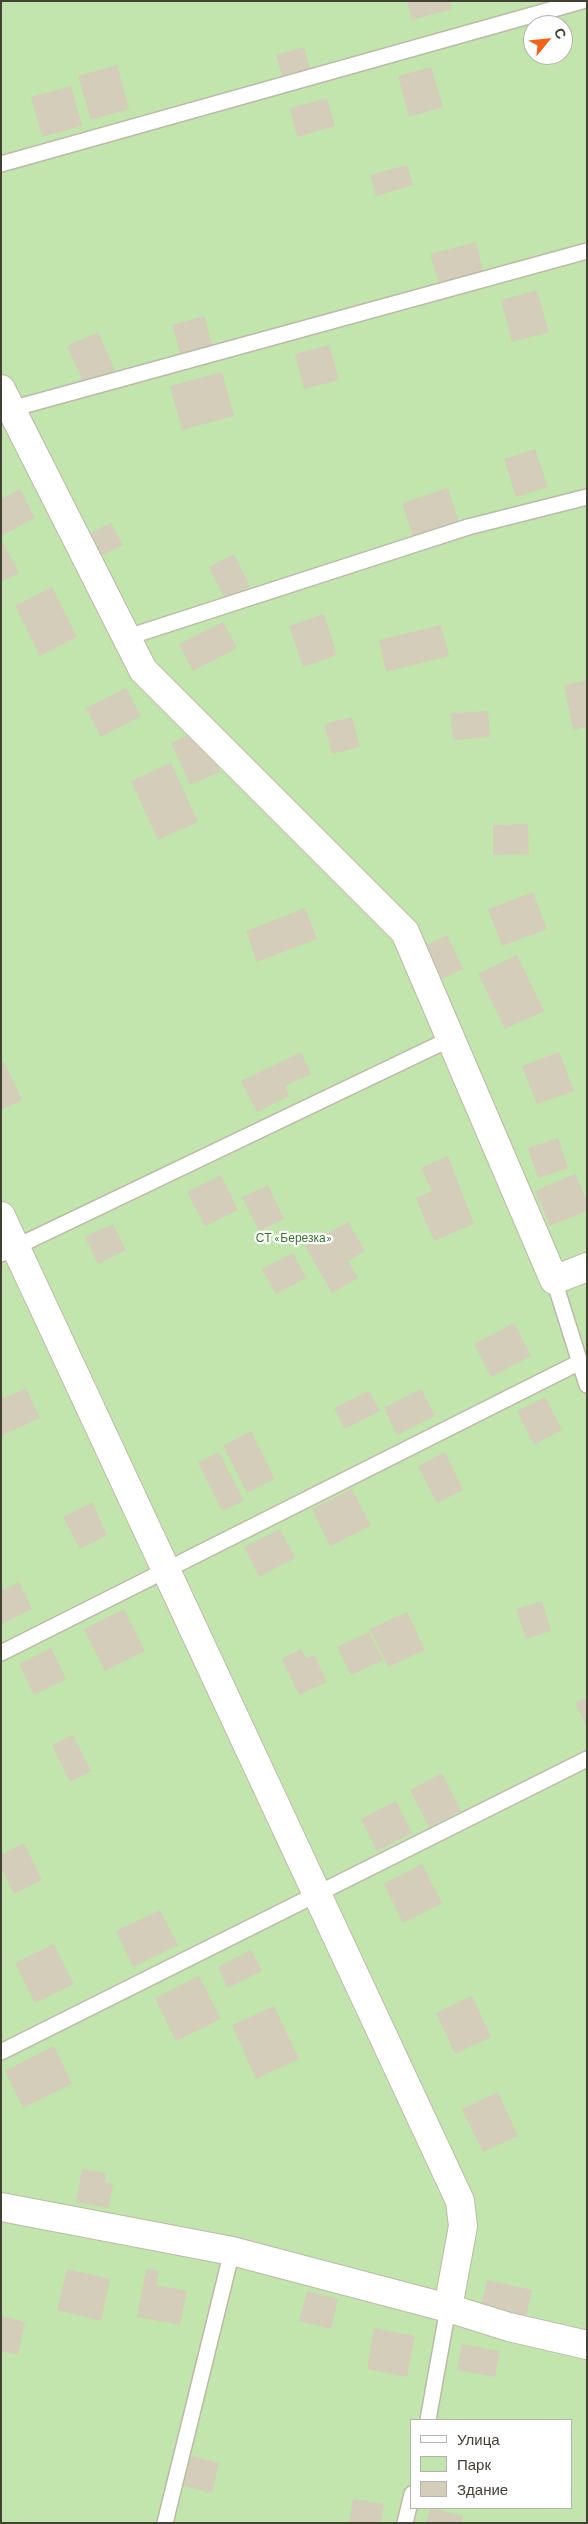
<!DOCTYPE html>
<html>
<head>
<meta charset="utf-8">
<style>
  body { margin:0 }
  #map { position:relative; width:588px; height:2524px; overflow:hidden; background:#f1f0e4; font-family:Barlow,sans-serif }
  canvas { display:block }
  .frame { position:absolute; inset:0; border:2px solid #434034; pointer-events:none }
  .legend { position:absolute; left:410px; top:2419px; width:162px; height:90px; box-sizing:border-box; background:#fff; border:1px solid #b4b3ae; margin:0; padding:6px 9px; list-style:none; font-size:15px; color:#434034 }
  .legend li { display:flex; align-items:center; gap:10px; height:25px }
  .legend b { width:25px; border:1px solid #b4b3ae }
  .north { position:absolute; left:523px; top:15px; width:50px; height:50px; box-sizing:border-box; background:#fff; border:1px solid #b4b3ae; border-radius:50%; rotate:62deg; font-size:14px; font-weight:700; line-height:20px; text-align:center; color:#434034 }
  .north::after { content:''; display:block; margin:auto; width:18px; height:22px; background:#f46119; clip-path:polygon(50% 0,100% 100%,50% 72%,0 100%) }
</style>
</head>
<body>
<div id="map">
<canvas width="588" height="2524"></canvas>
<div class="frame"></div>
<ul class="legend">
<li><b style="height:6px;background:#fff"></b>Улица</li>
<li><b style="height:14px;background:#c2e5ad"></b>Парк</li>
<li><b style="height:14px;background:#d3cdba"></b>Здание</li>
</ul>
<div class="north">С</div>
</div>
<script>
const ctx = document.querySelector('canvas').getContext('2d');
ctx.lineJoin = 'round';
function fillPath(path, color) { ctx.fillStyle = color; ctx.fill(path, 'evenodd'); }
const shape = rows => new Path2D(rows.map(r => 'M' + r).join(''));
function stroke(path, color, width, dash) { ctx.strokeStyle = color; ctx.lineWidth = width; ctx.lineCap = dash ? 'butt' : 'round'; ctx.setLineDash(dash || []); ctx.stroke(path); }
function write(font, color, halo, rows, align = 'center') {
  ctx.font = font + ' Barlow,sans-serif'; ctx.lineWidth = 4.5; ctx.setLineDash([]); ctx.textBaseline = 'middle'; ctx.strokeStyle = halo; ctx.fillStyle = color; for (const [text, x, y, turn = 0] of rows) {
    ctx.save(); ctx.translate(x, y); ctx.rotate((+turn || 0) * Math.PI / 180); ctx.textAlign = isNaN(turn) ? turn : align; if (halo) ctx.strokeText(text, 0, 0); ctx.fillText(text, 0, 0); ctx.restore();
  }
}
fillPath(shape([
  [1,1,587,1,587,2523,1,2523],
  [533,25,563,25,563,55,533,55],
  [412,2420,572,2420,572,2508,412,2508]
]), '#c2e5ad');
fillPath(shape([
  [407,1,450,1,452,9,412,20],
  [304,47,311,72,283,80,276,55],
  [117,65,129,109,91,120,78,76],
  [431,67,443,107,409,117,398,76],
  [71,86,82,126,42,137,31,97],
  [327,98,335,126,297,137,290,108],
  [407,165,413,185,376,196,370,175],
  [476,242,483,271,439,283,430,254],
  [537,290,549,332,512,342,501,300],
  [204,316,214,351,182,360,172,325],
  [98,332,115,370,85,385,67,346],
  [329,345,339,380,304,389,295,354],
  [222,372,234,416,182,430,170,386],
  [535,449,548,487,516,497,504,459],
  [448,488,459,522,413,537,402,503],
  [20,489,35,518,1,536,1,499],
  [111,523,123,545,92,560,80,538],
  [1,539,19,573,1,582],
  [234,554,250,586,225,599,209,567],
  [52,587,77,637,40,656,15,606],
  [324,614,337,655,303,667,289,626],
  [223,622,237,648,193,671,179,644],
  [441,625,449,656,386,672,379,640],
  [587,680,587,727,573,730,564,685],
  [126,688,141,716,101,737,86,708],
  [488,711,490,737,453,740,451,713],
  [352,717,360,747,332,754,324,724],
  [201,729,220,772,190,785,171,743],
  [171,763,198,822,158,840,131,781],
  [528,824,529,854,493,855,493,825],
  [533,892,547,929,502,946,488,909],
  [305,908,317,939,257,962,246,931],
  [447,935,463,969,442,979,426,945],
  [517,955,544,1011,505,1029,478,974],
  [301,1052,311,1074,285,1086,289,1096,257,1112,241,1081],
  [559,1052,574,1091,537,1104,522,1066],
  [4,1062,22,1100,1,1110,1,1063],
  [558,1138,568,1168,538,1178,528,1148],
  [448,1156,474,1224,434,1241,416,1198,432,1191,421,1168],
  [575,1174,587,1201,587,1211,550,1226,535,1191],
  [221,1175,238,1210,205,1226,187,1192],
  [268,1185,284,1219,259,1231,242,1197],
  [348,1222,365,1251,348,1261,358,1278,332,1293,305,1246],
  [113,1224,126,1250,98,1264,85,1237],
  [293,1253,306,1278,276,1294,262,1269],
  [514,1323,531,1356,491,1377,474,1344],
  [26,1388,40,1418,1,1436,1,1399],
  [421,1389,435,1416,397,1435,384,1408],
  [369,1391,380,1411,345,1429,334,1408],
  [545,1397,562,1430,534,1445,517,1411],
  [251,1431,275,1479,247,1493,223,1446],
  [219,1452,244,1501,222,1511,198,1463],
  [445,1452,463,1490,437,1503,418,1466],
  [352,1489,371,1526,330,1546,312,1509],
  [92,1502,107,1535,80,1549,63,1517],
  [280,1529,295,1558,259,1577,244,1547],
  [19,1582,32,1609,1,1624,1,1591],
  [542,1601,551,1631,526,1639,516,1609],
  [124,1609,145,1651,105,1671,84,1629],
  [407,1612,425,1650,388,1667,370,1629],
  [369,1632,383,1660,351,1675,337,1647],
  [51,1648,66,1679,34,1695,19,1664],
  [301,1649,306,1658,314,1655,327,1682,299,1695,282,1659],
  [587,1697,587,1726,575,1703],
  [73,1735,91,1771,70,1782,52,1745],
  [442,1773,461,1811,429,1827,410,1790],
  [396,1801,412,1833,377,1851,361,1819],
  [24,1843,42,1880,14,1894,1,1868,1,1855],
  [422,1864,442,1903,403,1923,384,1884],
  [160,1910,178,1945,133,1967,116,1931],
  [54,1944,74,1984,35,2003,15,1963],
  [251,1950,262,1971,228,1988,218,1967],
  [199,1976,221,2019,176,2041,155,1998],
  [472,1996,491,2037,455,2054,436,2013],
  [274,2006,299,2059,256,2079,232,2025],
  [54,2046,72,2084,23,2108,5,2071],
  [498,2092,518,2136,483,2152,462,2109],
  [82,2169,106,2173,105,2182,113,2184,109,2208,76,2202],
  [67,2269,110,2279,101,2321,57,2310],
  [146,2269,159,2271,156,2285,187,2291,180,2325,137,2317],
  [487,2280,532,2290,525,2322,480,2312],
  [307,2291,338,2299,331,2329,299,2321],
  [1,2316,25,2322,18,2355,1,2351],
  [374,2328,415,2336,407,2377,367,2369],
  [462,2344,500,2351,495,2377,457,2370],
  [191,2456,219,2463,212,2493,184,2486],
  [353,2499,384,2504,381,2523,349,2523],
  [430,2508,463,2516,461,2523,426,2523]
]), '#d3cdba');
const lane = shape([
  [1,164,582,1],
  [11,409,587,251],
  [128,637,468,527,587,497],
  [1,1254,450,1039],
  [554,1280,587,1385],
  [1,1653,580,1362],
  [1,2052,587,1759],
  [428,2420,448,2308],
  [165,2523,232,2251],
  [405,2523,412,2494]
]);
const street = shape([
  [1,389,143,670,405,932,554,1280,587,1267],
  [1,1216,460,2201,463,2226,448,2308],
  [1,2207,232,2251,448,2308,509,2327,587,2345]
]);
stroke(lane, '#bcb9a7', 18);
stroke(street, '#bcb9a7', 30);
stroke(lane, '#fff', 15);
stroke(street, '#fff', 28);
write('12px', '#38732a', '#fff', [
  ["СТ «Березка»",294,1238]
]);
</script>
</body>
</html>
